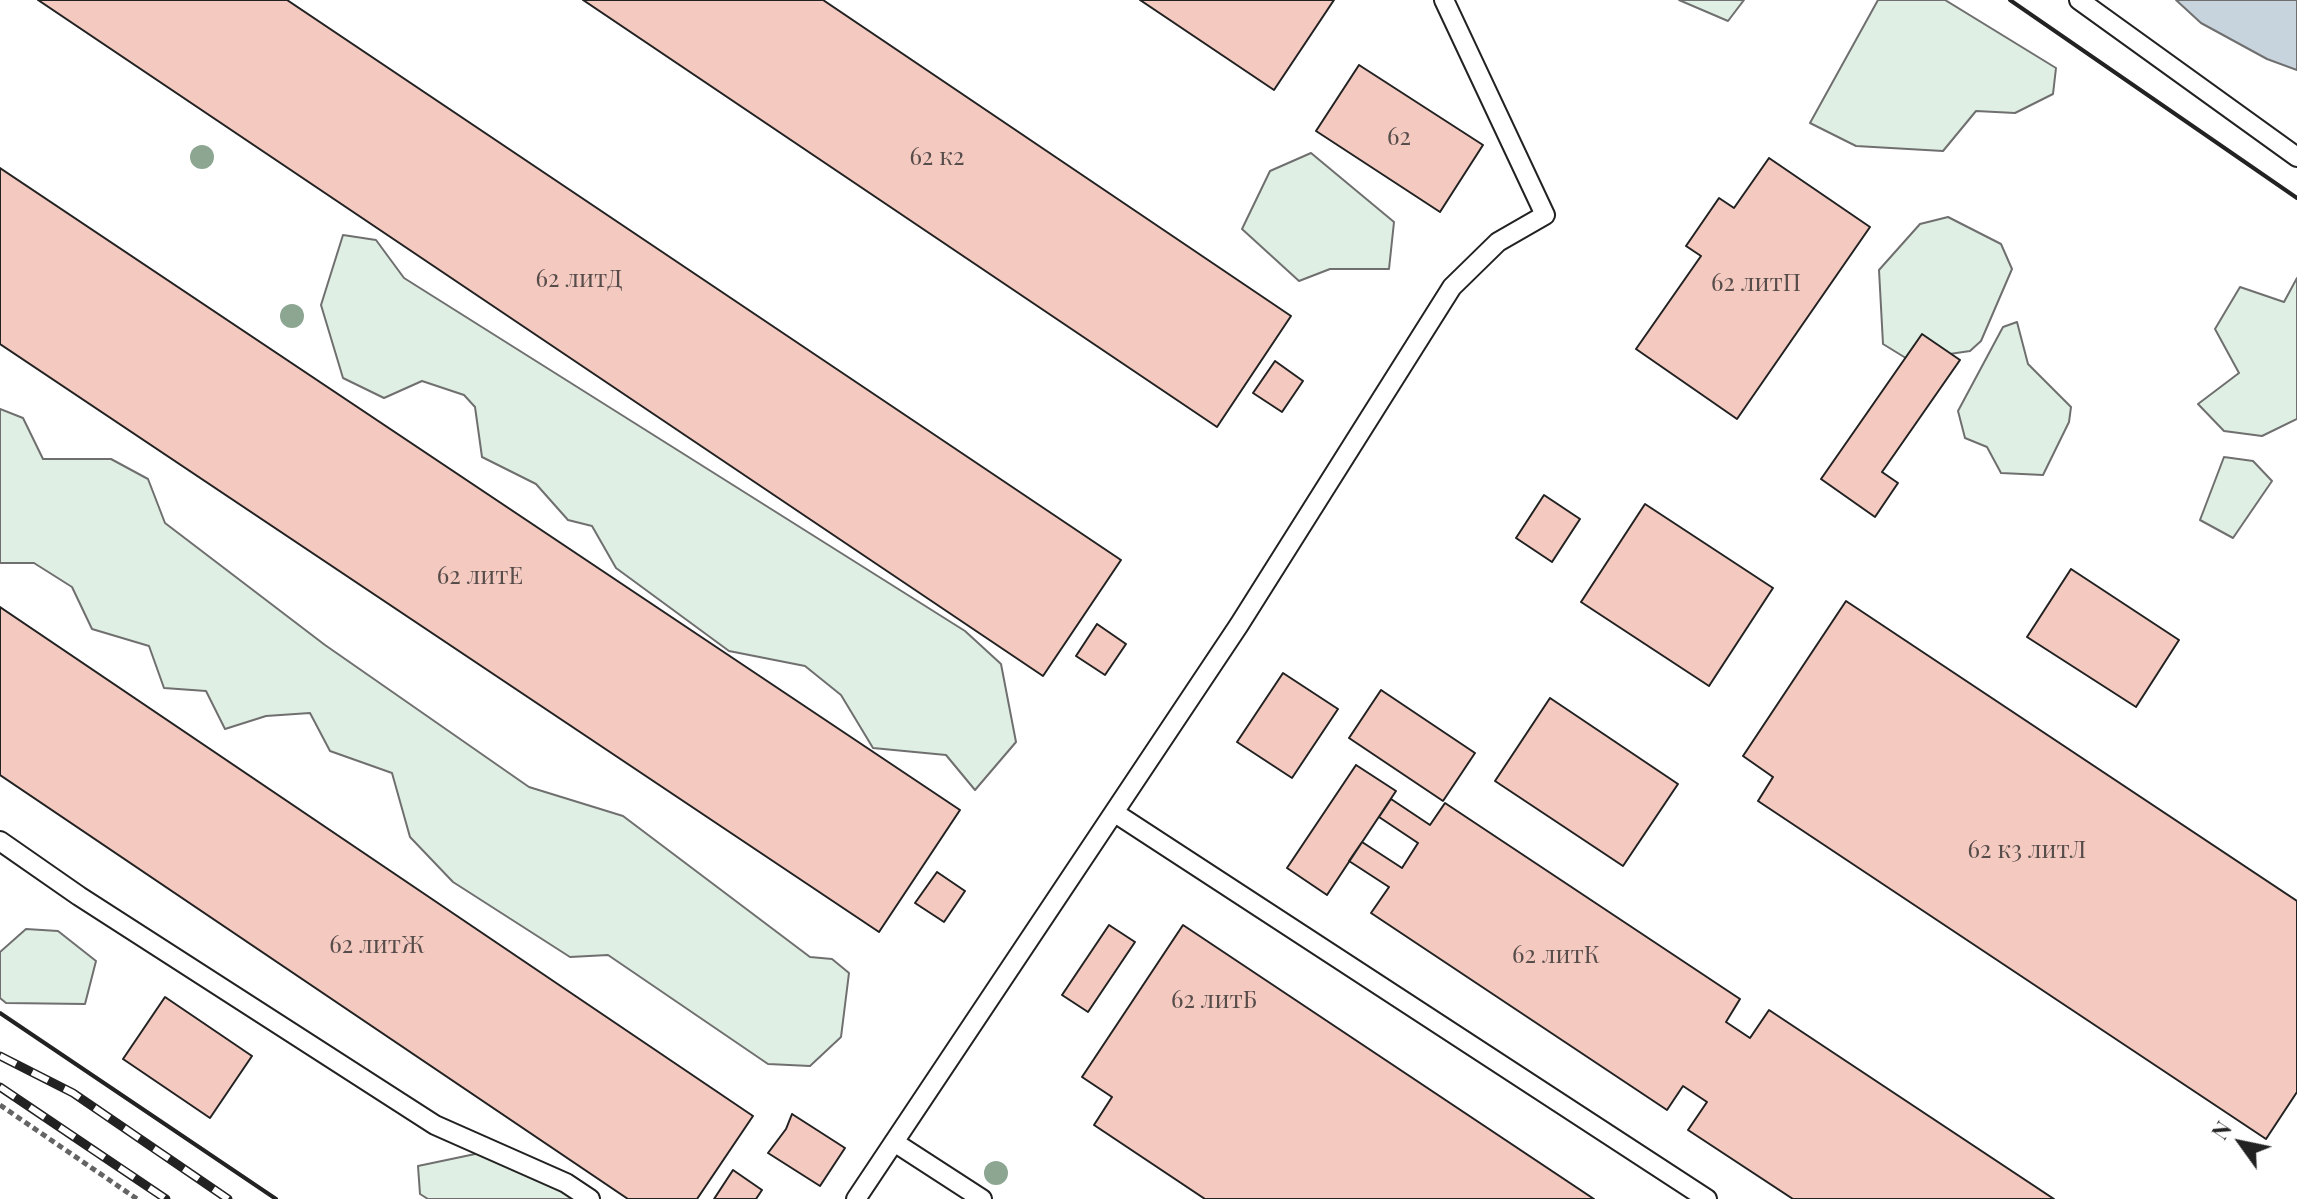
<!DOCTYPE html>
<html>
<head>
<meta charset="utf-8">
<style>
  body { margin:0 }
  #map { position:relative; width:2297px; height:1199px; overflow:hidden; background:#fff; font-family:"Playfair Display",serif }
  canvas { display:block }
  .north { position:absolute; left:2201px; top:1103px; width:80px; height:80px; -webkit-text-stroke:6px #fff; paint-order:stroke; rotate:303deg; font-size:22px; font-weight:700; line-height:32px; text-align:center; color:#222 }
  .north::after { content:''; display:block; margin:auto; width:28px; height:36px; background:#222; clip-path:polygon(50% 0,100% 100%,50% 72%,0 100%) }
</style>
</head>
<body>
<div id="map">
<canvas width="2297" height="1199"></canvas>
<div class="north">N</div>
</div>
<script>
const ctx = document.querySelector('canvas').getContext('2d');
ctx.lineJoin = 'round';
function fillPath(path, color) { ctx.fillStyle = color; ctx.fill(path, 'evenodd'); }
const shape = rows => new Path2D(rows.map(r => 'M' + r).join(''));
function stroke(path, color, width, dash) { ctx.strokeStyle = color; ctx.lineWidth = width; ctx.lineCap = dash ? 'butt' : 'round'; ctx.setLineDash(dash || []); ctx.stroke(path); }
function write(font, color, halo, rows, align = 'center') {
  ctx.font = font + ' "Playfair Display",serif'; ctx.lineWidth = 6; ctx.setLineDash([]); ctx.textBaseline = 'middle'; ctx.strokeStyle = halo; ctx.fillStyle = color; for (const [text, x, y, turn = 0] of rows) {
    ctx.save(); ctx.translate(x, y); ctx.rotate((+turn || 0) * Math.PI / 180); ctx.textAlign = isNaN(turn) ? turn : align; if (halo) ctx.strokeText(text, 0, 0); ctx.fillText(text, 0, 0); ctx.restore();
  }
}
const green = shape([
  [1679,0,1744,0,1728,21,1679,0],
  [1878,0,1945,0,2056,68,2053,94,2015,113,1976,111,1943,151,1856,146,1810,123,1878,0],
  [1311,153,1394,222,1389,269,1330,269,1299,281,1242,229,1270,171,1311,153],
  [1948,217,2001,244,2012,269,1981,341,1970,351,1909,360,1883,344,1879,270,1920,224,1948,217],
  [343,235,376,240,404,278,965,631,1001,664,1016,742,975,790,946,755,873,748,841,695,805,666,729,651,616,568,592,526,568,520,536,484,482,457,475,407,464,395,422,381,384,398,343,378,321,305,343,235],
  [2297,278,2297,419,2262,436,2224,431,2198,404,2239,373,2215,329,2240,287,2284,302,2297,278],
  [2017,322,2028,364,2071,407,2069,422,2043,475,2001,473,1987,447,1965,438,1958,411,2003,327,2017,322],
  [0,409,23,418,43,459,111,459,148,479,165,523,325,645,529,787,623,816,810,957,832,959,849,973,841,1037,810,1066,768,1064,608,955,570,957,453,882,410,837,392,773,330,751,310,713,266,716,225,729,206,691,164,688,149,646,92,629,72,587,34,563,0,563,0,409],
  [2224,457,2253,461,2272,481,2233,538,2200,520,2224,457],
  [26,929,58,931,96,961,85,1004,6,1003,0,998,0,952,26,929],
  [499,1149,574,1199,428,1199,420,1194,418,1166,499,1149]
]);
fillPath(green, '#e0efe3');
stroke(green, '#6f6f6f', 2);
const water = shape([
  [2176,0,2297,0,2297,70,2267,59,2201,23,2176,0]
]);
fillPath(water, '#c7d3dd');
stroke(water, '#6f6f6f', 2);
const building = shape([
  [38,0,287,0,1121,560,1043,676,38,0],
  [583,0,823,0,1291,316,1217,427,583,0],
  [1140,0,1334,0,1274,90,1140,0],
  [1359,65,1483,145,1440,212,1316,131,1359,65],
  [1769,158,1870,227,1737,419,1636,349,1701,256,1686,246,1719,198,1734,208,1769,158],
  [0,168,960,810,879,932,0,344,0,168],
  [1922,334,1960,360,1882,472,1898,483,1875,517,1821,479,1922,334],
  [1275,361,1303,381,1282,412,1253,393,1275,361],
  [1544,495,1580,519,1552,562,1516,538,1544,495],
  [1645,504,1773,588,1709,686,1581,602,1645,504],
  [2071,569,2179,640,2136,707,2027,637,2071,569],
  [1846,601,2297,901,2297,1092,2266,1139,1758,801,1773,777,1743,756,1846,601],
  [0,607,753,1116,697,1199,628,1199,0,775,0,607],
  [1097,624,1126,644,1105,675,1076,656,1097,624],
  [1283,673,1338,709,1292,778,1237,742,1283,673],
  [1381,690,1475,753,1443,801,1349,738,1381,690],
  [1550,698,1678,784,1623,866,1495,781,1550,698],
  [1356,765,1396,791,1327,895,1287,868,1356,765],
  [1391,799,1430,825,1445,803,1740,999,1726,1022,1750,1038,1769,1010,2054,1199,1793,1199,1688,1130,1707,1102,1683,1086,1667,1110,1371,913,1389,887,1349,861,1362,842,1402,868,1418,843,1379,817,1391,799],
  [937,872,965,891,944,922,915,903,937,872],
  [1109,925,1135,942,1088,1012,1062,995,1109,925],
  [1183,925,1594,1199,1205,1199,1094,1125,1112,1097,1082,1077,1183,925],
  [165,997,252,1056,210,1118,123,1059,165,997],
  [792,1114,845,1148,820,1186,768,1153,786,1129,792,1114],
  [733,1170,762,1190,756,1199,714,1199,733,1170]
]);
fillPath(building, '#f3c9c0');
stroke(building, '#222', 2);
const lane = shape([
  [2079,0,2297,157],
  [1115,813,1707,1199],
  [0,841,79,896,435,1125,566,1183,590,1199],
  [894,1142,982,1199],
  [856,1199,1239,625,1452,287,1498,242,1545,215,1444,0]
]);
stroke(lane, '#222', 22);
stroke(shape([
  [0,1105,137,1199]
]), '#646464', 5, [6, 4]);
stroke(lane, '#fff', 18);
const rail = shape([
  [0,1056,73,1093,228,1199],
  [0,1087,166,1199]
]);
stroke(rail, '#222', 9);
stroke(rail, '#fff', 6, [18]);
stroke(shape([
  [2010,0,2297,198],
  [0,1013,276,1199]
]), '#222', 4);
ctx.fillStyle = '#8da692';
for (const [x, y] of [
  [202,157],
  [292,316],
  [996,1173]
]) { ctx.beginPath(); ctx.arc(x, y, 12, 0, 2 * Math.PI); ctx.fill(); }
write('24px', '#564c4a', null, [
  ["62",1399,138],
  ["62 к2",937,158],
  ["62 литД",579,280],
  ["62 литП",1756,284],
  ["62 литЕ",480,577],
  ["62 к3 литЛ",2027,851],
  ["62 литЖ",377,946],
  ["62 литК",1556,956],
  ["62 литБ",1214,1001]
]);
</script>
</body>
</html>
